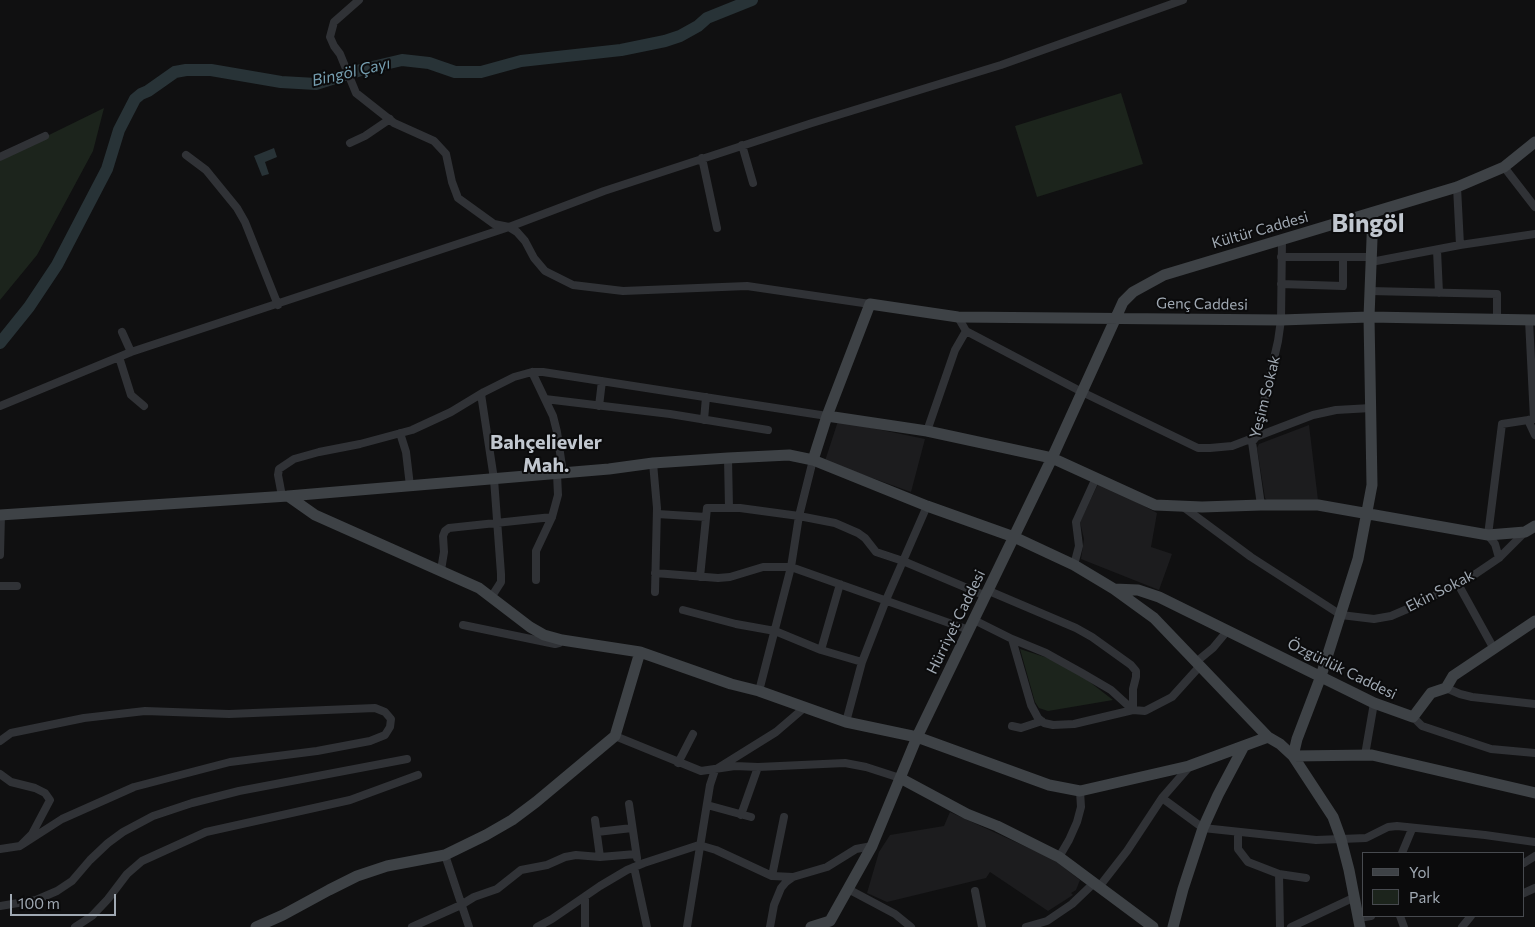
<!DOCTYPE html>
<html>
<head>
<meta charset="utf-8">
<style>
  body { margin:0 }
  #map { position:relative; width:1535px; height:927px; overflow:hidden; background:#101011; font-family:Commissioner,sans-serif }
  canvas { display:block }
  .legend { position:absolute; left:1362px; top:852px; width:162px; height:65px; box-sizing:border-box; background:#0b0b0c; border:1px solid #474a4f; margin:0; padding:6px 9px; list-style:none; font-size:15px; color:#a0a9b3 }
  .legend li { display:flex; align-items:center; gap:10px; height:25px }
  .legend b { width:25px; border:1px solid #474a4f }
  .scale { position:absolute; left:10px; top:894px; width:106px; height:22px; box-sizing:border-box; border:2px solid #a0a9b3; border-top:0; padding-left:6px; font-size:15px; line-height:18px; white-space:nowrap; color:#a0a9b3; -webkit-text-stroke:4px #0b0b0c; paint-order:stroke }
</style>
</head>
<body>
<div id="map">
<canvas width="1535" height="927"></canvas>
<ul class="legend">
<li><b style="height:6px;background:#3e4246"></b>Yol</li>
<li><b style="height:14px;background:#1c241c"></b>Park</li>
</ul>
<div class="scale">100 m</div>
</div>
<script>
const ctx = document.querySelector('canvas').getContext('2d');
ctx.lineJoin = 'round';
function fillPath(path, color) { ctx.fillStyle = color; ctx.fill(path, 'evenodd'); }
const shape = rows => new Path2D(rows.map(r => 'M' + r).join(''));
function stroke(path, color, width, dash) { ctx.strokeStyle = color; ctx.lineWidth = width; ctx.lineCap = dash ? 'butt' : 'round'; ctx.setLineDash(dash || []); ctx.stroke(path); }
function write(font, color, halo, rows, align = 'center') {
  ctx.font = font + ' Commissioner,sans-serif'; ctx.lineWidth = 4; ctx.setLineDash([]); ctx.textBaseline = 'middle'; ctx.strokeStyle = halo; ctx.fillStyle = color; for (const [text, x, y, turn = 0] of rows) {
    ctx.save(); ctx.translate(x, y); ctx.rotate((+turn || 0) * Math.PI / 180); ctx.textAlign = isNaN(turn) ? turn : align; if (halo) ctx.strokeText(text, 0, 0); ctx.fillText(text, 0, 0); ctx.restore();
  }
}
fillPath(shape([
  [838,421,925,439,911,492,825,461],
  [1309,425,1318,500,1269,503,1265,498,1257,448,1259,444],
  [1099,482,1157,513,1151,547,1172,554,1159,590,1081,559,1084,539,1080,522],
  [950,812,1053,859,1080,880,1076,890,1071,893,1073,895,1048,911,990,872,986,878,887,902,867,893,879,852,890,835,944,826]
]), '#1c1c1e');
fillPath(shape([
  [1121,93,1143,164,1037,197,1015,126],
  [104,108,93,151,37,255,0,300,0,159],
  [1020,649,1057,661,1082,676,1113,700,1048,711,1039,708,1035,702]
]), '#1c241c');
fillPath(shape([
  [274,148,277,157,265,162,269,174,262,176,254,156]
]), '#283337');
stroke(shape([
  [0,343,29,307,57,265,107,169,119,130,135,99,141,94,148,91,175,72,186,70,211,70,281,82,316,84,364,69,402,60,429,63,455,72,481,72,521,61,621,50,665,41,680,36,698,26,707,18,752,0]
]), '#283337', 12);
stroke(shape([
  [359,0,334,22,330,37,334,46,340,54,356,93,394,123,434,141,446,154,452,182,458,198,494,224,509,227,517,232,525,241,534,258,545,271,573,285,623,291,747,286,870,304],
  [350,143,365,136,390,119],
  [742,145,753,183],
  [186,155,206,170,237,208,245,222,278,305],
  [0,157,45,136],
  [702,158,717,228],
  [1504,167,1535,207],
  [1457,187,1460,245],
  [1437,250,1439,293],
  [1281,257,1371,257],
  [1371,262,1460,245,1535,234],
  [1281,284,1343,286,1343,258],
  [1370,291,1497,294,1497,320],
  [958,317,966,331,1082,392,1198,448,1210,448,1232,446,1313,415,1336,410,1371,408],
  [1529,320,1534,419],
  [122,332,131,352],
  [119,357,131,395,144,406],
  [532,372,553,416,557,432,563,473],
  [481,394,494,479,501,574,501,582,492,596],
  [545,399,670,414,768,430],
  [0,406,131,352,509,227,604,191,812,123,1001,65,1183,0],
  [599,406,602,381],
  [704,420,706,397],
  [1528,420,1535,435],
  [927,431,955,350,966,331],
  [400,433,406,452,410,486],
  [728,458,729,508],
  [653,463,657,508,655,592],
  [282,496,278,475,279,469,294,459,319,452,360,444,412,430,451,412,484,392,514,377,532,372,543,372,827,416],
  [1261,505,1252,442,1256,437,1278,341,1281,320,1282,240],
  [1182,506,1251,557,1341,615,1374,619,1391,616,1412,607,1471,577,1499,558,1525,532],
  [657,514,706,517],
  [0,555,1,515],
  [1499,558,1495,544,1488,535,1502,424,1535,419],
  [1074,565,1079,546,1076,522,1096,478],
  [441,570,444,552,443,536,445,531,449,528,552,517],
  [655,573,718,578,730,577,763,567,791,567,969,630],
  [700,577,707,508,740,508,799,516,835,523,858,533,865,538,876,552,903,561,986,596],
  [536,580,536,551,552,517,558,495,557,474],
  [1458,584,1494,649],
  [0,586,17,586],
  [989,591,1076,628,1092,637,1131,665,1136,671,1136,677,1133,689,1133,710],
  [683,610,736,624,775,631,821,650,862,662],
  [974,620,1012,639,1046,653,1082,673,1111,690,1133,710],
  [463,625,555,644,559,643],
  [1012,639,1031,705,1038,718,1044,723,1053,725,1074,724,1133,710,1145,711,1172,697,1200,666],
  [821,650,840,584],
  [1196,662,1213,648,1228,630],
  [1446,688,1460,694,1472,697,1535,704],
  [759,691,791,567,799,516,813,460],
  [1413,717,1422,726,1491,749,1535,753],
  [846,722,862,662,886,600,927,506],
  [1012,726,1021,728,1042,721],
  [615,736,701,771,735,766,758,767,845,763,866,767,900,778],
  [0,741,11,733,84,718,145,711,229,714,375,708,385,712,391,719,390,727,385,735,370,741,317,751,230,762,134,787,62,819,20,846],
  [1365,755,1374,703],
  [678,763,693,734],
  [0,774,11,782,35,788,45,793,50,800,32,834,20,846,0,849],
  [1162,798,1203,828,1316,840,1366,838,1388,827,1397,826,1485,835,1535,842],
  [629,804,637,858],
  [707,805,751,817],
  [741,815,758,767],
  [595,820,600,857],
  [597,832,632,828],
  [1238,832,1238,849,1248,862,1279,874,1306,878],
  [1402,853,1412,829],
  [445,855,469,927],
  [1059,857,1069,840,1077,822,1081,807,1080,791],
  [1524,863,1535,856],
  [634,867,647,927],
  [1279,874,1280,927],
  [772,876,784,817],
  [1099,887,1127,851,1162,798,1189,767],
  [848,889,895,914,911,927],
  [975,891,982,927],
  [1524,893,1535,888],
  [0,906,36,900,57,891,72,881,90,860,108,843,123,832,153,816,192,803,239,791,407,759],
  [1400,916,1404,927],
  [1359,918,1371,916],
  [75,927,92,916,108,899,127,874,142,861,206,832,350,800,418,775],
  [412,927,461,905,474,897,497,889,521,870,547,865,565,857,576,855,600,857,636,854],
  [537,927,552,919,600,886,627,870,644,863,699,845,716,850,772,876,793,877],
  [585,927,585,897],
  [687,927,710,785,715,770,776,732,804,708],
  [770,927,774,905,781,888,786,882,793,877,827,867,856,849,872,846],
  [1026,927,1047,921,1072,904,1094,883],
  [1291,927,1355,897],
  [1462,927,1471,916]
]), '#303236', 8);
stroke(shape([
  [1373,213,1369,317,1372,485,1358,559,1321,676,1297,739,1293,756,1372,755,1535,793],
  [827,416,927,431,1052,458,1155,505,1202,507,1261,505,1318,505,1488,535,1525,532,1535,526],
  [813,460,827,416,870,304,958,317,1281,320,1369,317,1535,320],
  [288,496,315,515,479,588,530,627,544,635,562,640,640,652,731,684,759,691,846,722,917,737,1049,785,1080,791,1189,766,1268,737],
  [0,515,288,496,609,469,653,463,728,458,789,455,813,460,927,506,1014,537,1074,565,1114,589,1154,618,1268,737,1280,744,1293,756,1333,817,1341,839,1349,870,1360,927],
  [1114,589,1138,590,1159,597,1374,703,1413,717,1431,693,1446,688,1453,676,1535,621],
  [900,778,967,814,997,826,1059,857,1153,927],
  [256,927,283,915,329,890,357,876,387,866,445,855,486,835,512,820,536,802,615,736,640,652],
  [811,927,830,921,872,846,917,737,1052,458,1123,302,1133,292,1164,275,1457,187,1504,167,1535,142],
  [1173,927,1183,889,1203,828,1218,795,1244,746]
]), '#3e4246', 11);
write('15px', '#a0a9b3', '#0b0b0c', [
  ["Kültür Caddesi",1260,230,-16],
  ["Genç Caddesi",1202,304,1],
  ["Yeşim Sokak",1265,397,-76],
  ["Ekin Sokak",1440,591,-27],
  ["Hürriyet Caddesi",956,622,-64],
  ["Özgürlük Caddesi",1342,669,26]
]);
write('italic 16px', '#759eb0', '#0b0b0c', [
  ["Bingöl Çayı",351,72,-13]
]);
write('bold 20px', '#c1c7cf', '#0b0b0c', [
  ["Bahçelievler",546,442],
  ["Mah.",546,465]
]);
write('bold 25px', '#c1c7cf', '#0b0b0c', [
  ["Bingöl",1368,224]
]);
</script>
</body>
</html>
